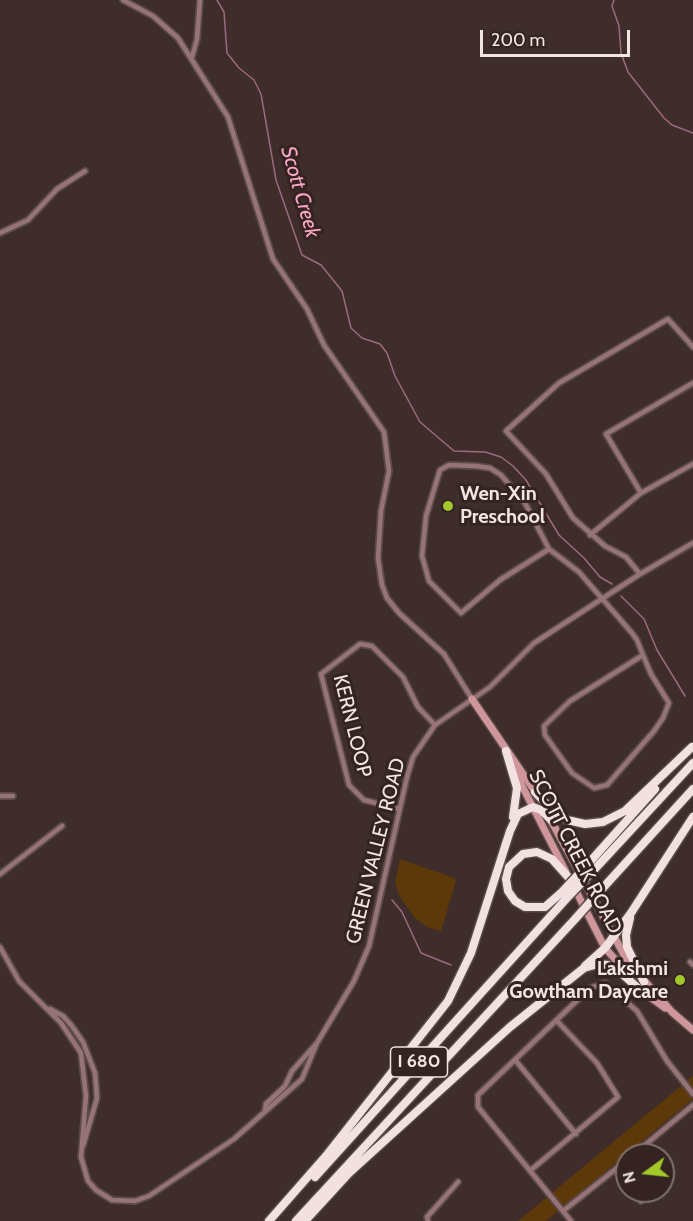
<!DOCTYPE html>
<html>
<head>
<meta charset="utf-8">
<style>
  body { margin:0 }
  #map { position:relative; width:693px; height:1221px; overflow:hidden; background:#3e2d2a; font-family:Cabin,sans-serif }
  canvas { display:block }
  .north { position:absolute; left:615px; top:1143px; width:60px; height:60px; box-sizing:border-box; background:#342320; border:2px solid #80716e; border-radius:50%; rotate:255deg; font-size:16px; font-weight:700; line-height:24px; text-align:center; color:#f1e6e3 }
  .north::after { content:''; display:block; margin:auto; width:21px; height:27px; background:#a2c929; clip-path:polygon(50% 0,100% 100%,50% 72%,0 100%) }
  .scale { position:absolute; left:480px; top:30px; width:150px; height:27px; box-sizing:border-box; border:3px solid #f1e6e3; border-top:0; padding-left:8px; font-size:18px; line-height:21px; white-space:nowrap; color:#f1e6e3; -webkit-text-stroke:4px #342320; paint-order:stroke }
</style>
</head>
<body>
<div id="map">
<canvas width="693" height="1221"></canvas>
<div class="north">N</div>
<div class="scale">200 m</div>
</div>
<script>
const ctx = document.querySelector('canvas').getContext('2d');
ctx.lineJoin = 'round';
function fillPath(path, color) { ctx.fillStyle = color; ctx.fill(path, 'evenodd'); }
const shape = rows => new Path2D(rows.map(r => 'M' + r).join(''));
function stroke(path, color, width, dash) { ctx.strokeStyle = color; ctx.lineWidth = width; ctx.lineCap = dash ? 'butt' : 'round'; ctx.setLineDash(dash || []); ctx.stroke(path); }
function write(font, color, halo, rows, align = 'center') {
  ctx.font = font + ' Cabin,sans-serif'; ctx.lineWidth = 6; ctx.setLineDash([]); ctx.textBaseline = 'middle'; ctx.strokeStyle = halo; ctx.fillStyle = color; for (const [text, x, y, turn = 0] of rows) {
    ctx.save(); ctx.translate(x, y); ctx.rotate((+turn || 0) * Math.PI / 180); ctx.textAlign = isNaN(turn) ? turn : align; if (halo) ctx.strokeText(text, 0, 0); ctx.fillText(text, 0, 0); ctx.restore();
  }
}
fillPath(shape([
  [400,859,454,878,456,881,441,931,429,928,415,918,400,897,395,883],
  [693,1076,693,1099,546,1221,518,1221]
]), '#5d3909');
stroke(shape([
  [217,0,224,12,227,53,239,68,254,80,261,94,276,180,302,255,321,265,342,291,351,328,362,338,380,344,387,353,395,376,420,422,454,451,485,452,501,457,513,466,526,480,559,535,584,558,600,577,612,584],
  [614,0,612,6,619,26,621,53,628,72,664,118,672,125,693,133],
  [621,596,644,619,657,650,685,696],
  [392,900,402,912,421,953,451,965]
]), '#9c6a7e', 1.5);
const street = shape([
  [123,0,153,16,178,38,228,117,273,259,307,309,324,345,384,432,389,471,381,511,378,558,382,585,387,598,399,613,444,654,472,699],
  [192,57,197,39,200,0],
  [0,233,28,220,57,189,85,171],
  [641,493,606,434,693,383],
  [590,535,641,493,693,464],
  [549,549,500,580,461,613,429,581,422,556,426,516,440,470,449,465,476,466,490,468,501,475,525,503,549,549,579,572,632,633,637,640,643,655,651,674,669,703,663,718,654,731,607,785,594,788,572,773,545,735,544,726,570,701,643,655],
  [640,574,626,557,605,546,573,518,546,474,506,431,559,383,668,319,693,347],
  [0,796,13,796],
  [399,809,364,800,349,785,321,674,360,644,372,646,403,677,418,707,435,725],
  [0,874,62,826],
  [0,947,19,981,61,1023,81,1053,86,1096,81,1157,88,1181,96,1190,112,1200,135,1201,149,1196,234,1139,302,1079,317,1043,354,981,369,946,407,777,413,757,435,725,490,687,534,643,640,574,693,543],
  [690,962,693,965],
  [50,1009,63,1016,72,1026,83,1042,95,1073,97,1098,83,1146],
  [516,1061,576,1134],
  [265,1110,266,1104,285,1086,292,1071,317,1043],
  [633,1155,693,1105],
  [616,1169,627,1183],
  [531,1170,618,1097,597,1063,557,1021],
  [633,1191,641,1201],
  [563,1211,627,1160],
  [428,1221,427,1217,458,1182],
  [571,1221,478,1107,478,1095,590,988,605,983,637,1011,667,1061,693,1094]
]);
const secondary = shape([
  [472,699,538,796],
  [515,772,566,872],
  [549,817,628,962,672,1012,693,1030],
  [574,887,605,948,630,976],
  [638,988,665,1008]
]);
const highway = shape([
  [506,751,517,788,513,817],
  [535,792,555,813,567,820,585,824,603,822,625,811,692,747],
  [588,864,655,789],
  [593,871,693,763],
  [601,890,693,789],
  [562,892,545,907,525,907,515,901,508,891,506,879,509,867,523,854,537,852,552,859,569,878],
  [630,918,626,935,627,947,644,982],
  [585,966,605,948,631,913,693,817],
  [349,1173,510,1027,584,968,598,964,608,965,618,970,640,990],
  [315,1177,566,899],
  [269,1221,326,1156,448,1001,471,953,510,831,518,814,533,807,541,810,551,820],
  [296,1221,576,918],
  [305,1221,349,1173]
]);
stroke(street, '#5b4b48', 8);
stroke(secondary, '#5b4b48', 10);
stroke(highway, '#5b4b48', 11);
stroke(street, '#967376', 4.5);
stroke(secondary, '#cf969b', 7);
stroke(highway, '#f3e1e2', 8);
const highwayBridge = shape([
  [562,892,588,864],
  [566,899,593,871],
  [576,918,601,890]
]);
stroke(highwayBridge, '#5b4b48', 11, []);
stroke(highwayBridge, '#f3e1e2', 8);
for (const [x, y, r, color] of [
  [448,506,6,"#a2c929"],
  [680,980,6,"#a2c929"]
]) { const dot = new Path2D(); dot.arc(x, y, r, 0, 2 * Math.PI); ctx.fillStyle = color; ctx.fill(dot); stroke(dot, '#342320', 2); }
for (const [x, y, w] of [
  [419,1062,57]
]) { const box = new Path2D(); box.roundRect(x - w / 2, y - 15, w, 30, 4.5); ctx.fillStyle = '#342320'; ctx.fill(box); stroke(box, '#f1e6e3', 1.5); }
write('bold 18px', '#f1e6e3', null, [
  ["I 680",419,1062]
]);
write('bold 20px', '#f1e6e3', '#342320', [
  ["Wen-Xin",460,494],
  ["Preschool",460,517],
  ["Lakshmi",668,969,"right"],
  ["Gowtham Daycare",668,992,"right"]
], 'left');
write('20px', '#f1e6e3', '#342320', [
  ["KERN LOOP",352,726,76],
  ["GREEN VALLEY ROAD",376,851,-76],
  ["SCOTT CREEK ROAD",575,852,63]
]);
write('italic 21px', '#f9a7c7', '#342320', [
  ["Scott Creek",300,192,74]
]);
</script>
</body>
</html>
